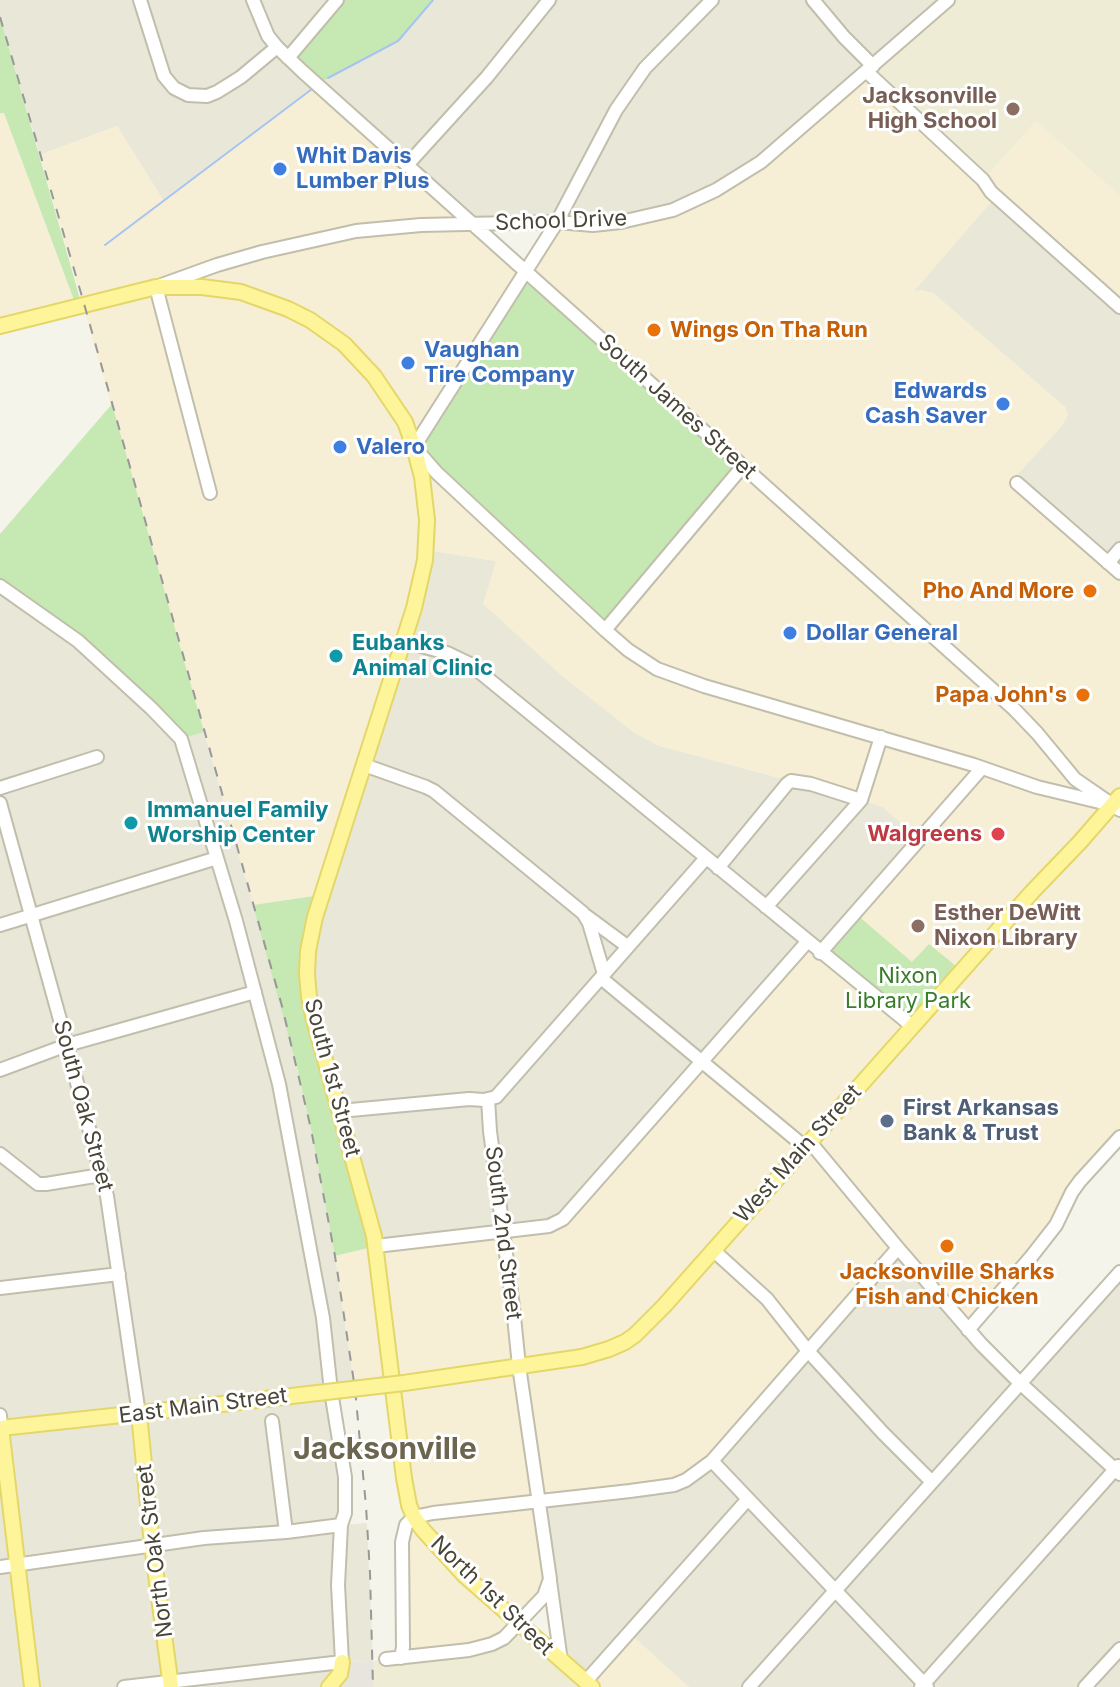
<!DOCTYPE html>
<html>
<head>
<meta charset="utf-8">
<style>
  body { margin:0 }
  canvas { display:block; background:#f5f4ea }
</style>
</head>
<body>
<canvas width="1120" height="1687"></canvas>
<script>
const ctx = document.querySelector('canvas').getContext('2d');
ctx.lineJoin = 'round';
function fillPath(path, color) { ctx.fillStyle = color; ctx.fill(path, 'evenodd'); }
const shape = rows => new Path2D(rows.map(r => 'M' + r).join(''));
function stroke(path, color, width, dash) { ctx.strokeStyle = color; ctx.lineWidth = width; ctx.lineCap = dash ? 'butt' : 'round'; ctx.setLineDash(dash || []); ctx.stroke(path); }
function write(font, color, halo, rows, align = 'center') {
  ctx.font = font + ' Inter,sans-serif'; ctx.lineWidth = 6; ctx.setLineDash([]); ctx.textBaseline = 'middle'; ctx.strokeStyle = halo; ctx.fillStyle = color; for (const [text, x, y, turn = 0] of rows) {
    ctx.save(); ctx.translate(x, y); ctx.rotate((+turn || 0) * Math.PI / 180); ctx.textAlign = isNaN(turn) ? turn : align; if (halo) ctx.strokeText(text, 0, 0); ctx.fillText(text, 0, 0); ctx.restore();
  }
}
fillPath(shape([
  [0,0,337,0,329,77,398,41,433,0,948,0,867,72,716,190,621,222,473,224,318,86,163,201,117,126,40,155,0,17],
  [996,196,1120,307,1120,549,1108,563,1013,479,1062,425,1066,408,933,293,913,292],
  [426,550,496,561,633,732,660,746,791,781,811,784,883,807,920,839,562,1219,376,1246,327,1066,308,951],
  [0,586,78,641,181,739,204,732,282,1006,311,1129,335,1256,355,1389,332,1392,345,1477,342,1525,367,1523,373,1661,342,1662,329,1687,0,1687],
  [898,1248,1020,1383,1120,1271,1120,1687,689,1687,629,1633,586,1681,561,1661,539,1501]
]), '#e9e7d8');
fillPath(shape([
  [867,72,983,180,1036,121,1120,196,1120,307,996,196,914,291,921,290,933,293,1066,408,1068,415,1063,425,1013,479,1108,562,1120,549,1120,1137,1080,1181,1056,1225,968,1330,898,1249,764,1401,686,1480,540,1502,550,1579,504,1638,401,1658,402,1542,414,1517,395,1385,355,1389,335,1256,376,1246,562,1219,807,942,820,952,919,839,883,807,811,784,791,781,660,746,633,732,562,676,483,604,496,561,427,550,321,895,253,905,40,155,117,126,164,201,318,85,527,271,557,222,621,222,716,190],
  [0,113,4,113,77,308,0,326],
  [629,1633,689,1687,592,1687,586,1681]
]), '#f6efd6');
fillPath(shape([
  [373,1661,373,1687,329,1687,342,1662]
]), '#e8e5de');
fillPath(shape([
  [948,0,1120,0,1120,196,1036,121,983,180,867,72],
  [520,1623,592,1687,373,1687,373,1661,469,1650]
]), '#eeecd4');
fillPath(shape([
  [337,0,433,0,398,41,329,77,318,85,288,58],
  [0,17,82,306,77,308,4,113,0,113],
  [527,271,743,466,605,630,414,447],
  [112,404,204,732,181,739,78,641,0,586,0,534],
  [321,895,307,974,376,1246,335,1256,311,1129,297,1068,253,905],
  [856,914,912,962,929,944,962,971,912,1026,821,953]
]), '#c6e9b3');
stroke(shape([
  [328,78,398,41,433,0],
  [105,245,312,89]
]), '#a7c4f1', 2);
const minor = shape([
  [140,0,164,76,174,88,188,95,207,96,217,92,241,77,277,47],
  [253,0,268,36,277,47,302,71,1014,709,1037,733,1075,779,1120,810],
  [712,0,645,68,616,110,557,222,414,447,437,473,605,630,628,650,657,669,704,686,974,765,1037,787,1112,805],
  [813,0,844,37,873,66],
  [288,58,337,0],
  [867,72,983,180,991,192,1120,307],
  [407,165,487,77,549,0],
  [1017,483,1120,573],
  [210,493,156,287,217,265,262,252,356,231,421,225,557,222,593,225,621,222,673,210,716,190,761,162,948,0],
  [1108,563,1120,549],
  [0,586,78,641,151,708,181,739,236,921,279,1084,323,1318,331,1391,345,1477,345,1513,341,1525,338,1585,342,1662,124,1687],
  [605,630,743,466],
  [403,641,447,653,470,664,912,1026],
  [364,765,426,787,434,791,583,913,589,923,604,974],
  [0,788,97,757],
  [0,803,67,1045,107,1196,139,1414],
  [718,868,787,784,791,781,811,784,861,800],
  [766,907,861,800,881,737],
  [585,915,627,946],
  [0,925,217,858],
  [820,953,982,768],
  [601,978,805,1147],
  [0,1070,67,1045,255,992],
  [340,1111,469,1099,484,1100,496,1097,706,858],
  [810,1142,898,1248,981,1344,1020,1383,1120,1474],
  [0,1154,38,1184,46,1184,101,1175],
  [376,1246,549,1226,563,1219,807,942],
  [713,1250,767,1299,808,1351,883,1433,932,1482],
  [0,1288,119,1274],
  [968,1330,1031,1257,1056,1225,1072,1192,1080,1181,1120,1137],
  [0,1415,1,1428],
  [272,1421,286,1532],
  [712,1461,927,1687],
  [0,1567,204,1538,286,1532,341,1525],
  [550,1581,561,1661],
  [401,1658,403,1647,402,1542,406,1525,414,1517,433,1513,630,1491,674,1485,686,1480,712,1461,898,1248],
  [386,1659,469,1650,492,1644,504,1638,544,1596,550,1579,519,1366,513,1307,490,1131,488,1099],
  [586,1681,748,1499],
  [749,1687,1120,1272],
  [921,1687,1118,1466],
  [1085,1687,1120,1649]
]);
const major = shape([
  [0,326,156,287,202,287,241,292,288,309,310,320,344,344,374,376,405,422,414,447,422,477,427,520,425,560,414,608,315,917,308,951,307,974,309,997,314,1020,374,1236,404,1478,409,1505,414,1517,423,1530,464,1575,592,1687],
  [404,1383,582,1357,609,1349,625,1342,635,1335,664,1306,1032,892,1080,842,1120,796],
  [139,1414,152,1545,171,1687],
  [32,1687,1,1428,205,1406],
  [329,1687,340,1674,342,1662]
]);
stroke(minor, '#c1beac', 16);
stroke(major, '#e4d769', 18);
stroke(minor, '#fff', 12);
stroke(major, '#fef59a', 14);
stroke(shape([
  [0,17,81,293,282,1006,311,1129,335,1256,355,1389,366,1506,370,1573,373,1687]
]), '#989898', 2, [10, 10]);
const majorBridge = shape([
  [205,1406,404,1383]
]);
stroke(majorBridge, '#e4d769', 18, []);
stroke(majorBridge, '#fef59a', 14);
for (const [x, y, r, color] of [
  [1013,109,8,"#8d6e63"],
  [280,169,8,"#3f7fe0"],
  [654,330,8,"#e8710a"],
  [408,363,8,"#3f7fe0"],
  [1003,404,8,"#3f7fe0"],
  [340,447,8,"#3f7fe0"],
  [1090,591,8,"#e8710a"],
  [790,633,8,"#3f7fe0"],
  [336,656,8,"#0f9aa8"],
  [1083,695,8,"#e8710a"],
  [131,823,8,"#0f9aa8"],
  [998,834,8,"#e0444e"],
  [918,926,8,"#8d6e63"],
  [887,1121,8,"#5c6f8a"],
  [947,1246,8,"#e8710a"]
]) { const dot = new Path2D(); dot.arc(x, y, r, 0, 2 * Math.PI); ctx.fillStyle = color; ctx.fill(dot); stroke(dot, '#fff', 3); }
write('bold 22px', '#785e54', '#fff', [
  ["Jacksonville",997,96],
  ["High School",997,121],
  ["Esther DeWitt",934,913,"left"],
  ["Nixon Library",934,938,"left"]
], 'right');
write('bold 22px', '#366cbe', '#fff', [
  ["Whit Davis",296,156],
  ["Lumber Plus",296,181],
  ["Vaughan",424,350],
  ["Tire Company",424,375],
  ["Edwards",987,391,"right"],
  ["Cash Saver",987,416,"right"],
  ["Valero",356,447],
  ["Dollar General",806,633]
], 'left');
write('22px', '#494638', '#fff', [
  ["School Drive",561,221,-2],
  ["South James Street",677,407,42],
  ["South 1st Street",332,1078,75],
  ["South Oak Street",83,1106,75],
  ["West Main Street",798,1154,-48],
  ["South 2nd Street",503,1233,83],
  ["East Main Street",203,1406,-7],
  ["North Oak Street",155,1551,-97],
  ["North 1st Street",492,1596,44]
]);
write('bold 22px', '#c56008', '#fff', [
  ["Wings On Tha Run",670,330,"left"],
  ["Pho And More",1074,591],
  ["Papa John's",1067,695],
  ["Jacksonville Sharks",947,1272,"center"],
  ["Fish and Chicken",947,1297,"center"]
], 'right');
write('bold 22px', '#0d838f', '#fff', [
  ["Eubanks",352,643],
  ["Animal Clinic",352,668],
  ["Immanuel Family",147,810],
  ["Worship Center",147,835]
], 'left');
write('bold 22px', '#be3a42', '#fff', [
  ["Walgreens",982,834]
], 'right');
write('22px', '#397c2a', '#fff', [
  ["Nixon",908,976],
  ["Library Park",908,1001]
]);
write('bold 22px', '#4e5e75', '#fff', [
  ["First Arkansas",903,1108],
  ["Bank & Trust",903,1133]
], 'left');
write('bold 30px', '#6c664f', '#fff', [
  ["Jacksonville",385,1450]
]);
</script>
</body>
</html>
